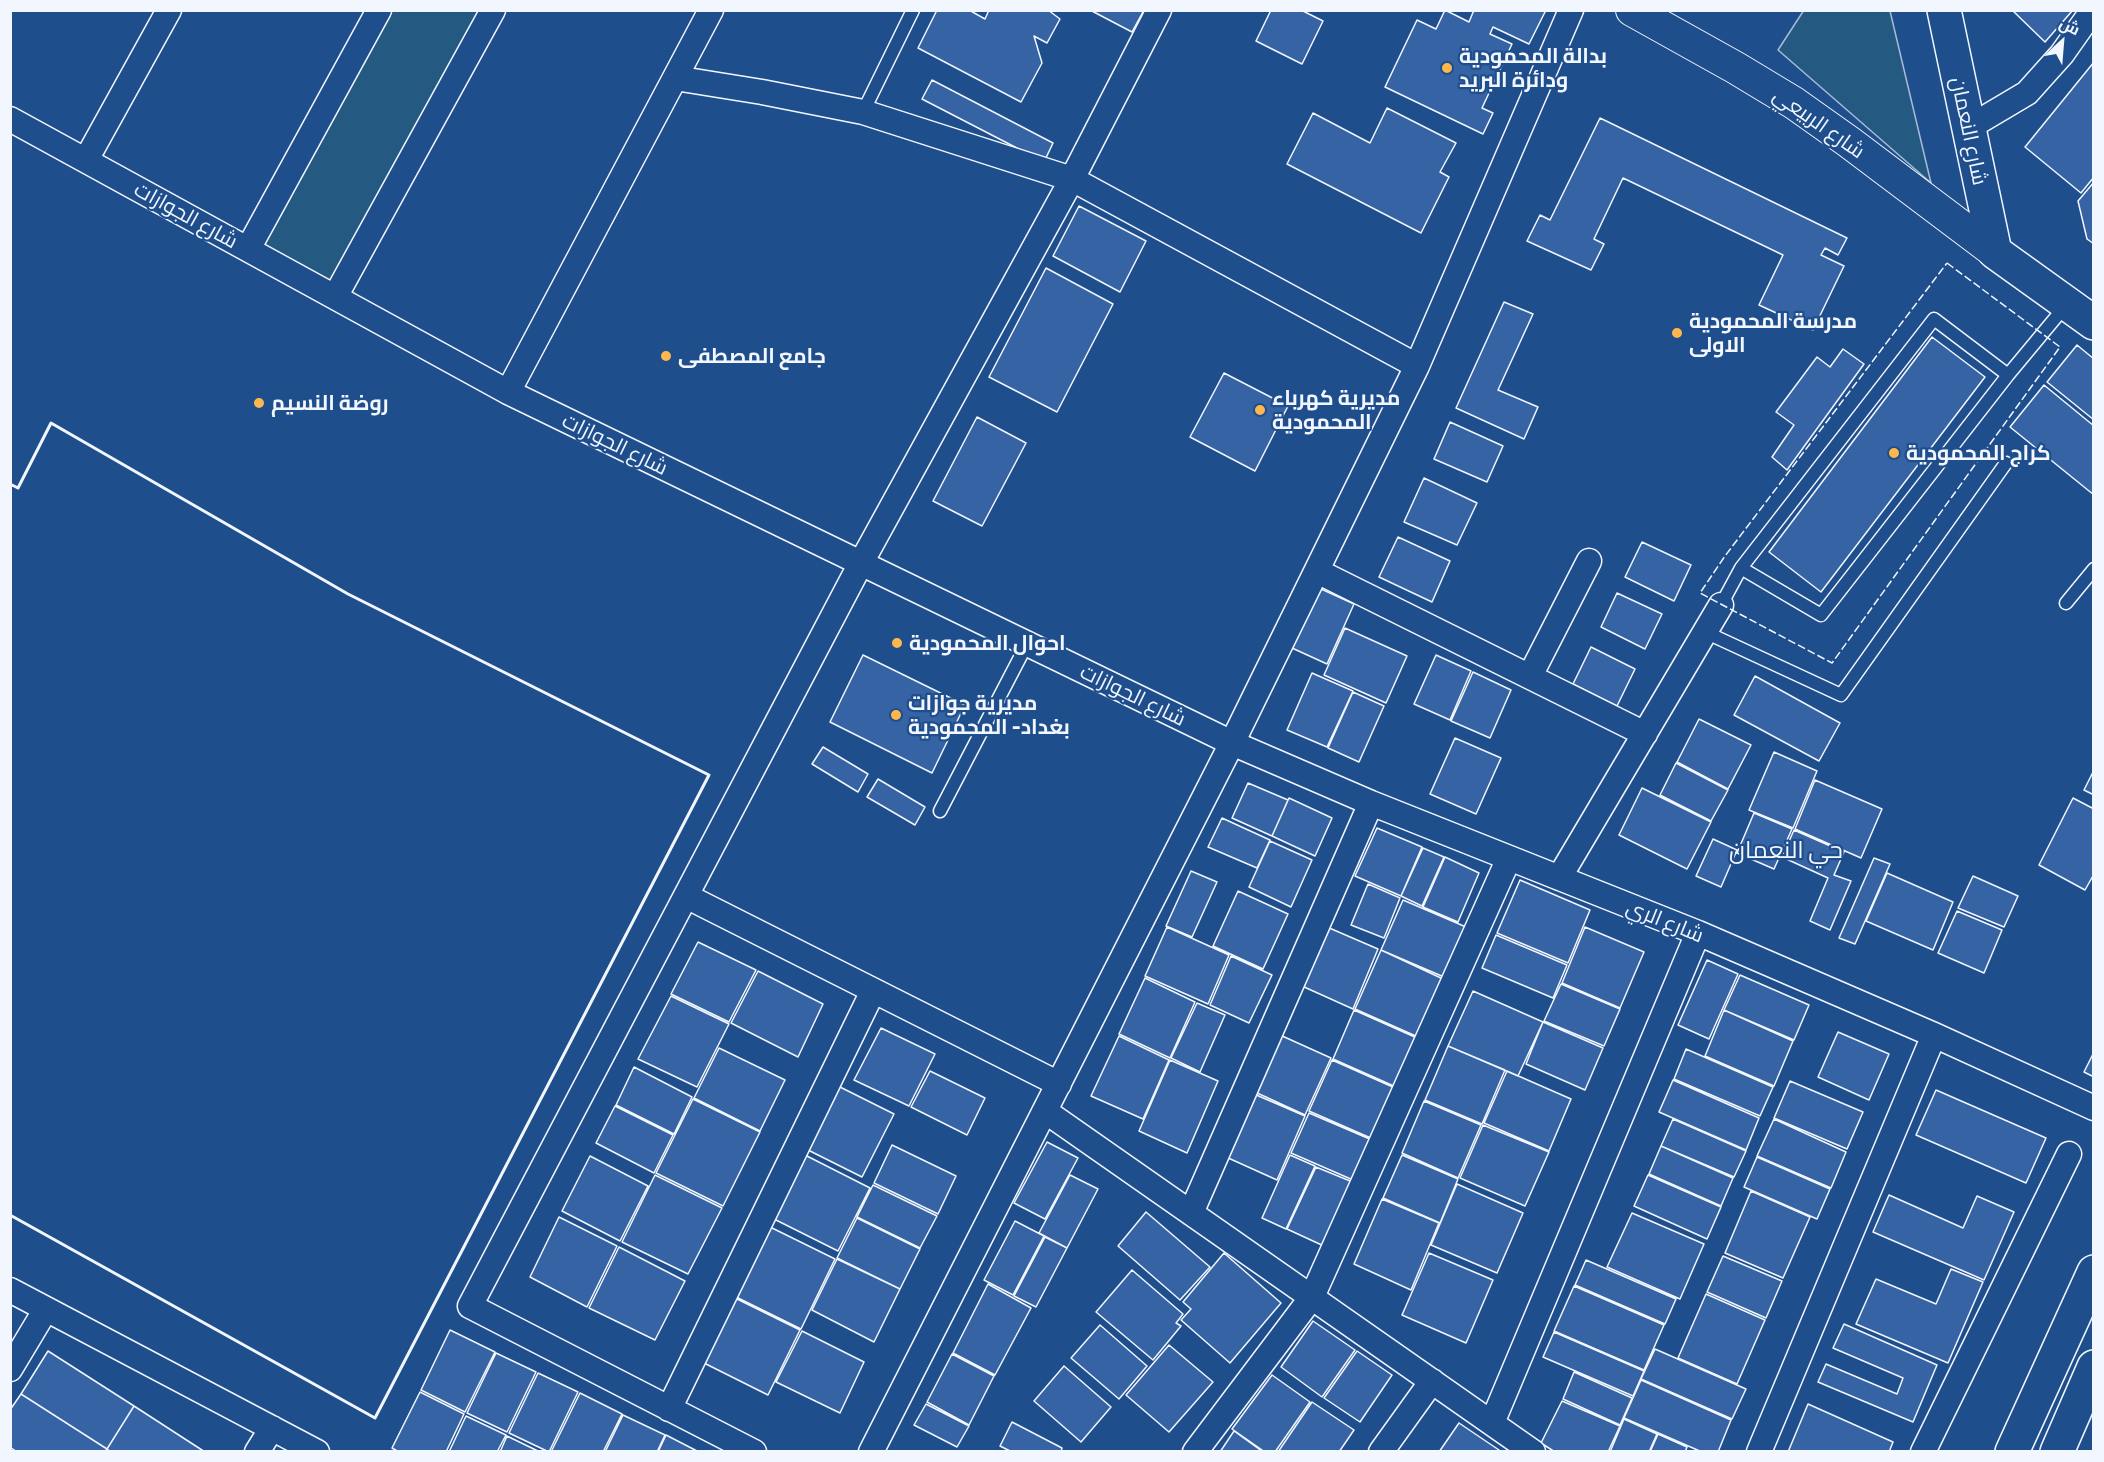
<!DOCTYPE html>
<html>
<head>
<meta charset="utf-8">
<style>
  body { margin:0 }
  #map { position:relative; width:2104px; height:1462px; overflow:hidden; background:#1f4e8c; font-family:Commissioner,Cairo,sans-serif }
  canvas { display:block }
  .frame { position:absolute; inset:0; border:12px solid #f2f6ff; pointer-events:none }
  .north { position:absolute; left:2032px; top:12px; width:60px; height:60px; -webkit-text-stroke:4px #1f4e8c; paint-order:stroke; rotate:26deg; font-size:16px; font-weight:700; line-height:24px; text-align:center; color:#f2f6ff }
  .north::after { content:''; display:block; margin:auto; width:21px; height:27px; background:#f2f6ff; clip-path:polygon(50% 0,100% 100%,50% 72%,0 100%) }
</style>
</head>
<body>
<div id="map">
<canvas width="2104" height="1462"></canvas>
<div class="frame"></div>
<div class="north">ش</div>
</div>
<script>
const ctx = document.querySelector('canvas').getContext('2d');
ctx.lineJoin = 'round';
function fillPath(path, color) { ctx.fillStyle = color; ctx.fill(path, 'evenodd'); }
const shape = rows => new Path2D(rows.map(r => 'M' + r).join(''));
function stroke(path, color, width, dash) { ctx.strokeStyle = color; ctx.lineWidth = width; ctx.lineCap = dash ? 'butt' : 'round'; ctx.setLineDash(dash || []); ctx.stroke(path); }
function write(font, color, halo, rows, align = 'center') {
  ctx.font = font + ' Commissioner,Cairo,sans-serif'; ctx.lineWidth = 4.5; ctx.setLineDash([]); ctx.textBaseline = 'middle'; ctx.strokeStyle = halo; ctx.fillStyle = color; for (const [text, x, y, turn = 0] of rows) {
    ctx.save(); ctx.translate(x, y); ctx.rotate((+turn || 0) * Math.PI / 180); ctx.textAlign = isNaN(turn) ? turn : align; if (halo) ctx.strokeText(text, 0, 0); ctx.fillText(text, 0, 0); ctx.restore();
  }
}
const green = shape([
  [1804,10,1890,11,1931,183,1778,50,1804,10],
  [379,11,493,11,335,297,248,249,379,11]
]);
fillPath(green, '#245a82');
stroke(green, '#a8bbd7', 1.5);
const building = shape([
  [937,10,969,10,985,19,989,10,1048,10,1060,19,1047,43,1034,36,1042,63,1021,102,918,48,937,10],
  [1090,10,1144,10,1132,32,1090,10],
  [1271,10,1301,10,1323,21,1302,64,1256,41,1271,10],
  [1445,10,1469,22,1474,10,1546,10,1529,44,1493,27,1490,34,1512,44,1482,108,1493,113,1483,134,1385,87,1417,20,1436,29,1445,10],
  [2012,10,2073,10,2045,42,2012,10],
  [2094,62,2094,177,2081,193,2025,147,2094,62],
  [932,80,1053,143,1044,162,922,99,932,80],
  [1387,108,1456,143,1440,172,1449,177,1421,233,1287,164,1313,113,1370,143,1387,108],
  [1600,118,1847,238,1838,255,1825,248,1821,255,1844,266,1813,330,1759,305,1783,255,1623,178,1594,239,1604,244,1591,270,1527,241,1540,215,1550,220,1600,118],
  [2094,182,2094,244,2087,239,2078,201,2094,182],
  [1079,206,1146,241,1120,292,1053,256,1079,206],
  [1046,268,1113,304,1057,412,989,377,1046,268],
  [1504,302,1533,314,1498,390,1538,407,1524,439,1456,408,1504,302],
  [1932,337,1985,377,1821,592,1769,552,1932,337],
  [2077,345,2094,359,2094,420,2047,382,2077,345],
  [1843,349,1864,364,1787,470,1772,457,1794,425,1776,412,1817,357,1830,367,1843,349],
  [1224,373,1288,406,1255,471,1190,437,1224,373],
  [2044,385,2094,426,2094,495,2010,427,2044,385],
  [977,417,1026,443,982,526,933,501,977,417],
  [1450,422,1503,446,1487,482,1434,459,1450,422],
  [1424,478,1477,503,1457,545,1404,522,1424,478],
  [1398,537,1450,561,1432,602,1379,577,1398,537],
  [1642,542,1691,565,1674,601,1625,577,1642,542],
  [1319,588,1354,604,1327,664,1292,648,1319,588],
  [1617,593,1662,614,1645,649,1601,627,1617,593],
  [1345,628,1407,656,1386,703,1324,675,1345,628],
  [1591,647,1635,669,1617,706,1573,684,1591,647],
  [863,655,965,705,932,773,830,722,863,655],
  [1436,655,1471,671,1450,720,1414,704,1436,655],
  [1473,672,1511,690,1490,738,1451,721,1473,672],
  [1312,673,1353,691,1327,747,1287,730,1312,673],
  [1755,676,1840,723,1819,761,1734,715,1755,676],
  [1353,692,1384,706,1359,762,1328,748,1353,692],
  [1699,719,1751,745,1728,789,1677,762,1699,719],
  [1455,738,1501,758,1476,814,1430,794,1455,738],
  [823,747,868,774,858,792,812,764,823,747],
  [1774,752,1817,771,1793,828,1749,810,1774,752],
  [1676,763,1728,790,1711,821,1660,795,1676,763],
  [2094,770,2094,795,2084,790,2094,770],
  [878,779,925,807,915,825,867,797,878,779],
  [1815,780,1882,809,1861,858,1795,829,1815,780],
  [1248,783,1288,800,1272,836,1232,818,1248,783],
  [1642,788,1711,822,1687,869,1619,835,1642,788],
  [1289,798,1332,818,1315,856,1272,836,1289,798],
  [2073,798,2094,809,2094,874,2085,890,2039,865,2073,798],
  [1754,813,1792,829,1774,869,1737,853,1754,813],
  [1222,818,1270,840,1257,868,1208,847,1222,818],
  [1377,828,1422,847,1401,896,1355,876,1377,828],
  [1794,830,1844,852,1834,875,1851,881,1830,930,1810,921,1828,878,1782,857,1794,830],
  [1713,839,1737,850,1721,887,1696,876,1713,839],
  [1270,841,1312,860,1291,907,1249,887,1270,841],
  [1423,848,1444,857,1422,906,1401,896,1423,848],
  [1445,857,1479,873,1458,922,1423,907,1445,857],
  [1874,858,1890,864,1855,944,1839,938,1874,858],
  [1191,871,1217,882,1192,937,1166,926,1191,871],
  [1887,873,1953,902,1933,950,1866,921,1887,873],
  [1973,876,2018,896,2004,927,1958,908,1973,876],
  [1520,880,1590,910,1568,963,1497,933,1520,880],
  [1368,884,1400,898,1384,938,1351,925,1368,884],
  [1238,891,1288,914,1263,969,1213,946,1238,891],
  [1403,900,1466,927,1444,977,1381,950,1403,900],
  [1957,911,2002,930,1984,973,1938,953,1957,911],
  [1167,927,1229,955,1208,1004,1145,976,1167,927],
  [1327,927,1378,949,1353,1009,1302,986,1327,927],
  [1585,927,1644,952,1620,1008,1562,983,1585,927],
  [1496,935,1567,965,1553,998,1482,968,1496,935],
  [698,942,756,970,729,1022,671,994,698,942],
  [1381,950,1443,979,1418,1037,1355,1009,1381,950],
  [1231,956,1272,975,1249,1023,1210,1005,1231,956],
  [1707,960,1738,974,1709,1039,1678,1025,1707,960],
  [758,971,823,1004,798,1057,731,1023,758,971],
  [1740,975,1809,1005,1794,1040,1724,1010,1740,975],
  [1145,978,1195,1002,1170,1058,1119,1034,1145,978],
  [1561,984,1620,1009,1604,1046,1544,1021,1561,984],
  [1473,991,1543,1022,1518,1076,1448,1046,1473,991],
  [671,996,729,1024,697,1087,638,1059,671,996],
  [1197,1003,1225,1015,1200,1072,1171,1058,1197,1003],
  [1354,1010,1417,1038,1396,1087,1333,1059,1354,1010],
  [1724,1010,1793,1041,1774,1086,1705,1056,1724,1010],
  [1543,1022,1603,1048,1585,1090,1526,1064,1543,1022],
  [881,1028,935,1054,909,1106,854,1080,881,1028],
  [1838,1032,1889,1054,1869,1100,1818,1077,1838,1032],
  [1280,1035,1331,1058,1305,1115,1255,1092,1280,1035],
  [1119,1036,1169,1060,1143,1119,1091,1096,1119,1036],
  [1448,1046,1505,1070,1482,1124,1425,1100,1448,1046],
  [719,1048,785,1080,760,1131,694,1098,719,1048],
  [1686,1049,1773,1087,1760,1116,1674,1079,1686,1049],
  [2094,1052,2094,1077,2084,1072,2094,1052],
  [1170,1060,1218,1081,1187,1153,1139,1131,1170,1060],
  [1332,1060,1395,1088,1373,1139,1309,1111,1332,1060],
  [634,1067,692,1097,674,1134,616,1105,634,1067],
  [930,1071,985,1098,967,1135,911,1107,930,1071],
  [1507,1071,1571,1099,1549,1151,1484,1123,1507,1071],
  [1673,1080,1759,1118,1746,1150,1659,1112,1673,1080],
  [1790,1081,1863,1112,1847,1149,1774,1118,1790,1081],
  [836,1085,894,1114,862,1177,804,1148,836,1085],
  [1936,1090,2046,1138,2026,1183,1916,1135,1936,1090],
  [1254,1094,1305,1116,1277,1180,1226,1157,1254,1094],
  [693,1099,760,1132,723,1206,656,1173,693,1099],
  [1424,1101,1481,1125,1458,1178,1402,1153,1424,1101],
  [615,1106,673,1135,654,1173,596,1143,615,1106],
  [1309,1113,1372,1140,1353,1180,1291,1153,1309,1113],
  [1673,1119,1746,1151,1734,1177,1661,1146,1673,1119],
  [1774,1119,1846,1152,1831,1188,1757,1156,1774,1119],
  [1483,1125,1549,1152,1525,1206,1460,1178,1483,1125],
  [1047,1142,1078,1158,1045,1219,1014,1203,1047,1142],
  [892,1145,956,1176,938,1214,874,1183,892,1145],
  [1661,1146,1733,1178,1721,1206,1649,1174,1661,1146],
  [801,1153,870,1188,838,1251,770,1217,801,1153],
  [1290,1155,1315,1166,1286,1229,1262,1218,1290,1155],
  [1402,1155,1458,1179,1440,1223,1383,1198,1402,1155],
  [590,1156,648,1186,620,1241,562,1211,590,1156],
  [1757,1157,1830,1189,1817,1219,1744,1187,1757,1157],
  [1316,1167,1355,1183,1326,1247,1287,1229,1316,1167],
  [655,1175,722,1208,688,1274,622,1242,655,1175],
  [1070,1175,1098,1189,1067,1248,1039,1233,1070,1175],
  [1648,1175,1721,1207,1707,1239,1634,1206,1648,1175],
  [1457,1184,1523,1213,1497,1273,1431,1245,1457,1184],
  [873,1185,937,1216,920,1248,857,1217,873,1185],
  [1751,1191,1810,1217,1783,1278,1725,1253,1751,1191],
  [1889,1195,1963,1228,1977,1196,2014,1212,1984,1280,1873,1232,1889,1195],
  [1382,1199,1439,1223,1411,1290,1354,1264,1382,1199],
  [1146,1212,1210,1267,1180,1300,1118,1246,1146,1212],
  [1632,1213,1704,1244,1680,1299,1607,1267,1632,1213],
  [559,1217,617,1246,587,1307,530,1277,559,1217],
  [857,1218,920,1249,900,1289,837,1258,857,1218],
  [1015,1221,1044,1236,1013,1295,984,1280,1015,1221],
  [766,1225,835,1259,801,1329,732,1295,766,1225],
  [1045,1237,1067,1248,1036,1307,1014,1296,1045,1237],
  [619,1247,685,1281,655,1340,589,1308,619,1247],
  [1224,1253,1281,1303,1230,1363,1181,1320,1191,1309,1183,1302,1224,1253],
  [1429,1253,1493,1280,1466,1343,1402,1315,1429,1253],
  [1723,1256,1782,1281,1766,1318,1707,1292,1723,1256],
  [837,1259,900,1289,874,1342,812,1310,837,1259],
  [1586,1260,1676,1299,1665,1324,1575,1285,1586,1260],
  [1951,1269,1983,1282,1948,1363,1856,1324,1876,1279,1936,1304,1951,1269],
  [1132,1270,1183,1314,1176,1323,1181,1326,1153,1360,1096,1312,1132,1270],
  [988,1284,1031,1308,995,1375,953,1353,988,1284],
  [1574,1286,1664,1325,1644,1370,1554,1331,1574,1286],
  [1706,1294,1765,1320,1737,1384,1678,1358,1706,1294],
  [731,1296,800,1330,768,1395,700,1361,731,1296],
  [1313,1321,1355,1350,1322,1397,1281,1367,1313,1321],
  [1844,1324,1937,1365,1913,1422,1818,1382,1826,1364,1897,1394,1903,1378,1833,1348,1844,1324],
  [1100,1325,1147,1366,1119,1399,1071,1358,1100,1325],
  [450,1330,495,1352,465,1412,421,1390,450,1330],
  [802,1331,864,1362,840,1413,776,1382,802,1331],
  [1554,1332,1644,1371,1633,1396,1543,1357,1554,1332],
  [1169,1345,1213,1382,1169,1432,1126,1395,1169,1345],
  [1655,1349,1746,1389,1732,1419,1641,1379,1655,1349],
  [48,1351,134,1406,107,1449,21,1394,48,1351],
  [1357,1351,1392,1375,1360,1422,1324,1398,1357,1351],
  [496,1353,536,1372,507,1432,467,1413,496,1353],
  [952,1354,994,1376,969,1425,927,1402,952,1354],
  [1064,1366,1111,1407,1081,1442,1034,1401,1064,1366],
  [1574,1372,1632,1398,1620,1425,1563,1399,1574,1372],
  [538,1373,578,1392,549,1452,509,1433,538,1373],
  [1272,1375,1310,1402,1275,1452,1265,1452,1232,1429,1272,1375],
  [1641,1380,1731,1420,1718,1452,1702,1452,1624,1418,1641,1380],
  [420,1392,464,1414,446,1452,399,1452,392,1448,420,1392],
  [580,1393,622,1414,603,1452,551,1452,580,1393],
  [21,1394,107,1449,105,1452,17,1452,10,1447,10,1410,21,1394],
  [1562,1401,1620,1426,1608,1452,1555,1452,1541,1443,1562,1401],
  [1312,1402,1354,1430,1339,1452,1278,1452,1312,1402],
  [926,1404,969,1426,957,1447,914,1425,926,1404],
  [1808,1404,1893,1442,1889,1452,1788,1452,1808,1404],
  [134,1406,205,1452,111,1452,107,1449,134,1406],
  [623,1415,665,1435,657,1452,605,1452,623,1415],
  [466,1416,506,1435,497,1452,449,1452,466,1416],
  [1624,1419,1657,1434,1649,1452,1610,1452,1624,1419],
  [1012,1422,1062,1448,1061,1452,1012,1452,1000,1446,1012,1422],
  [1459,1423,1499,1450,1498,1452,1439,1452,1459,1423],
  [1234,1431,1263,1452,1220,1452,1234,1431],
  [1658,1434,1687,1447,1685,1452,1650,1452,1658,1434],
  [666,1435,699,1452,658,1452,666,1435],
  [507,1436,540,1452,500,1452,507,1436]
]);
fillPath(building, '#3563a3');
stroke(building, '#f2f6ff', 1.5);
const service = shape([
  [863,112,913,10],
  [1741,568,1934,319,2008,375],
  [2066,603,2094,569],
  [1721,605,1741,568,1821,615,2008,375,2067,304],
  [1705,632,1841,695,2006,463],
  [940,811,1027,644]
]);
const minor = shape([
  [675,78,762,92,863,112,1072,179,1417,366],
  [10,119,508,392,1232,743,1371,803,1698,933,1934,1035,2094,1108],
  [1968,128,2027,93,2062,54,2093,10],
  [86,160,169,10],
  [248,249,379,10],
  [335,297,493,10],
  [508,392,711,10],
  [1317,571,1645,734],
  [1530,676,1589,561],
  [1559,878,1721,605],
  [686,896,1059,1084],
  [1045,1111,1533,1452],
  [1191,1213,1371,803],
  [10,1290,317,1452],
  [10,1369,46,1309],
  [669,1409,873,991],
  [1492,1423,1698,933],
  [257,1452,272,1428],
  [754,1452,470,1306,861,563,1072,179,1159,10],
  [871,1452,1232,743,1417,366,1571,10],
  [1195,1452,1312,1297,1509,858],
  [1381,1452,1432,1381],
  [1759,1452,1934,1035],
  [1923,1452,2069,1154]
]);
const tertiary = shape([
  [1632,10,1736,68,1794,103,1849,142,1995,252]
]);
const primary = shape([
  [1944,10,1995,252,2094,323],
  [2012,1452,2094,1272],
  [2057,1452,2094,1367]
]);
stroke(service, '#f2f6ff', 15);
stroke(minor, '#f2f6ff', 27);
stroke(tertiary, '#f2f6ff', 34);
stroke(primary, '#f2f6ff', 36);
stroke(service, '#1f4e8c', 12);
stroke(minor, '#1f4e8c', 24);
stroke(tertiary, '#1f4e8c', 32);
stroke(primary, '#1f4e8c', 33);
stroke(shape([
  [1947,263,2060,347,1832,663,1700,593,1725,556,1947,263]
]), '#f2f6ff', 1.5, [8, 3]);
stroke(shape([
  [10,484,18,488,51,423,348,594,709,775,375,1418,10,1215]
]), '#f2f6ff', 3);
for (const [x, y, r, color] of [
  [1447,68,6,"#ffb74d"],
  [1677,333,6,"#ffb74d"],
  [666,356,6,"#ffb74d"],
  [259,403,6,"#ffb74d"],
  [1260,410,6,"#ffb74d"],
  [1894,453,6,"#ffb74d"],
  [897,643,6,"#ffb74d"],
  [896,715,6,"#ffb74d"]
]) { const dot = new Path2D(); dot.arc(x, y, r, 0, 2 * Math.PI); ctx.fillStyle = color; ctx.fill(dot); stroke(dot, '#1f4e8c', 2); }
write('bold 21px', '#f2f6ff', '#1f4e8c', [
  ["بدالة المحمودية",1459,56],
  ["ودائرة البريد",1459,80],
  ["مدرسة المحمودية",1689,321],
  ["الاولى",1689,345],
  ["جامع المصطفى",678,356],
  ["مديرية كهرباء",1272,398],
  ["المحمودية",1272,422],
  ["روضة النسيم",271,403],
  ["كراج المحمودية",1906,453],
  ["احوال المحمودية",909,643],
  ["مديرية جوازات",908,703],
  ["بغداد- المحمودية",908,727]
], 'left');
write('21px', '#f2f6ff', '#1f4e8c', [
  ["شارع الربيعي",1819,123,35],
  ["شارع النعمان",1969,131,78],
  ["شارع الجوازات",186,215,29],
  ["شارع الجوازات",615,444,26],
  ["شارع الجوازات",1133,695,26],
  ["شارع الري",1665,921,22]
]);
write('24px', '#f2f6ff', '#1f4e8c', [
  ["حي النعمان",1786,850]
]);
</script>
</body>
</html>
